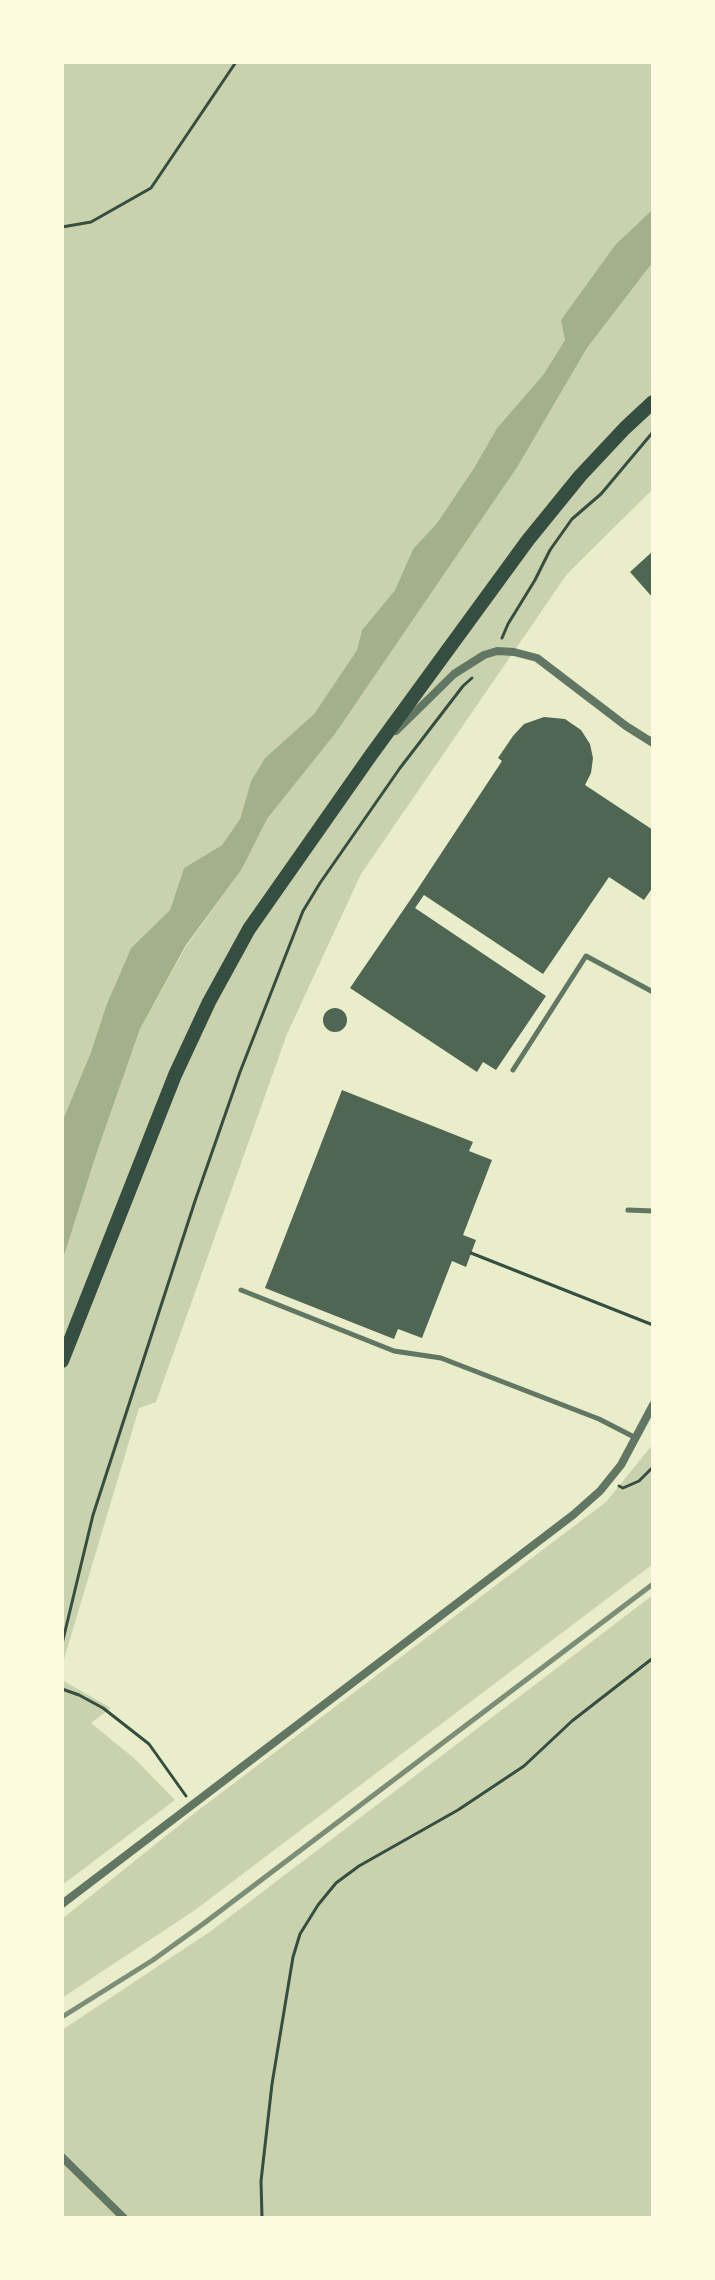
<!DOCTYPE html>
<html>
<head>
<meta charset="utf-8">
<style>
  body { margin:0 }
  #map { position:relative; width:715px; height:2280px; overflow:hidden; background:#e9edc9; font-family:Jost,sans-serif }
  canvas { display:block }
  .frame { position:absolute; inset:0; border:64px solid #fefae0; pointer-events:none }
</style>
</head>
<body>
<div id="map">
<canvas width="715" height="2280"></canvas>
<div class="frame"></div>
</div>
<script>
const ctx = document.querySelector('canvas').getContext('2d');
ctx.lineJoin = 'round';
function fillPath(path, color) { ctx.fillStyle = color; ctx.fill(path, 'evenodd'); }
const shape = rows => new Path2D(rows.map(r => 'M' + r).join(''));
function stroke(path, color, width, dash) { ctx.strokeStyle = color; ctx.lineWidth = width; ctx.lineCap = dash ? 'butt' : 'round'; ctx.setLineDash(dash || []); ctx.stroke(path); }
fillPath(shape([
  [62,62,653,62,653,209,616,244,565,340,543,375,497,428,474,468,437,523,413,549,395,590,362,630,357,650,314,714,265,758,251,781,240,819,222,845,184,868,170,910,131,948,106,1006,91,1052,62,1122],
  [653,262,653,489,567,574,361,874,287,1034,156,1402,139,1408,62,1666,62,1262,97,1152,140,1029,187,945,242,869,267,819,335,734,518,466,587,348],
  [653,1444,653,1564,195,1910,62,1998,62,1919,196,1812,606,1502],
  [653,1595,653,2218,62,2218,62,2030,211,1931],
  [62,1680,111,1708,91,1723,135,1759,175,1800,62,1885]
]), '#cad2ad');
fillPath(shape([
  [653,209,653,262,587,348,518,466,335,734,267,819,242,869,186,945,140,1029,97,1152,62,1262,62,1122,91,1052,106,1006,131,948,170,910,184,868,222,845,240,819,251,781,265,758,314,714,357,650,362,630,395,590,413,549,437,523,474,468,497,428,543,375,565,340,561,320,616,244]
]), '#a3b18a');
fillPath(shape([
  [653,551,653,598,630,572],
  [544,717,565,719,581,730,590,744,593,758,591,773,585,785,653,830,653,887,644,900,609,877,543,974,424,895,415,908,546,996,496,1070,483,1062,477,1072,350,988,417,890,502,761,498,758,513,736,524,724],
  '323 1020a12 12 0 1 1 24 0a12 12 0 1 1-24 0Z',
  [342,1090,473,1142,469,1151,492,1160,463,1235,476,1240,466,1267,452,1261,422,1338,398,1329,394,1339,265,1288]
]), '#4f6655');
stroke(shape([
  [62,227,91,222,151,188,236,62],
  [502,638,508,624,535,580,550,550,572,519,601,494,653,432],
  [471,1253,653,1325],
  [619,1486,623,1488,639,1481,653,1467],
  [62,1644,93,1515,195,1201,240,1072,303,911,320,883,400,768,463,686,472,678],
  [62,1689,79,1695,103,1708,149,1744,186,1796],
  [262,2218,261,2181,272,2084,293,1957,300,1934,318,1905,336,1883,359,1866,458,1810,524,1766,572,1721,653,1658]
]), '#344e41', 3);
stroke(shape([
  [513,1070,586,956,653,992],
  [628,1210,653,1211],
  [241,1290,394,1351,441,1358,599,1419,636,1438]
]), '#617663', 5);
stroke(shape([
  [396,731,454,674,484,655,497,651,514,652,537,658,626,726,653,743],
  [62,1904,573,1515,600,1491,621,1465,653,1405],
  [62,2157,124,2218]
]), '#617663', 8);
stroke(shape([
  [62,1361,175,1075,209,1002,249,929,371,755,528,540,580,476,625,428,653,402]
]), '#344e41', 14);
stroke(shape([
  [62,2017,153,1960,203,1924,653,1584]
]), '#7c8e77', 5);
</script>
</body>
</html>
